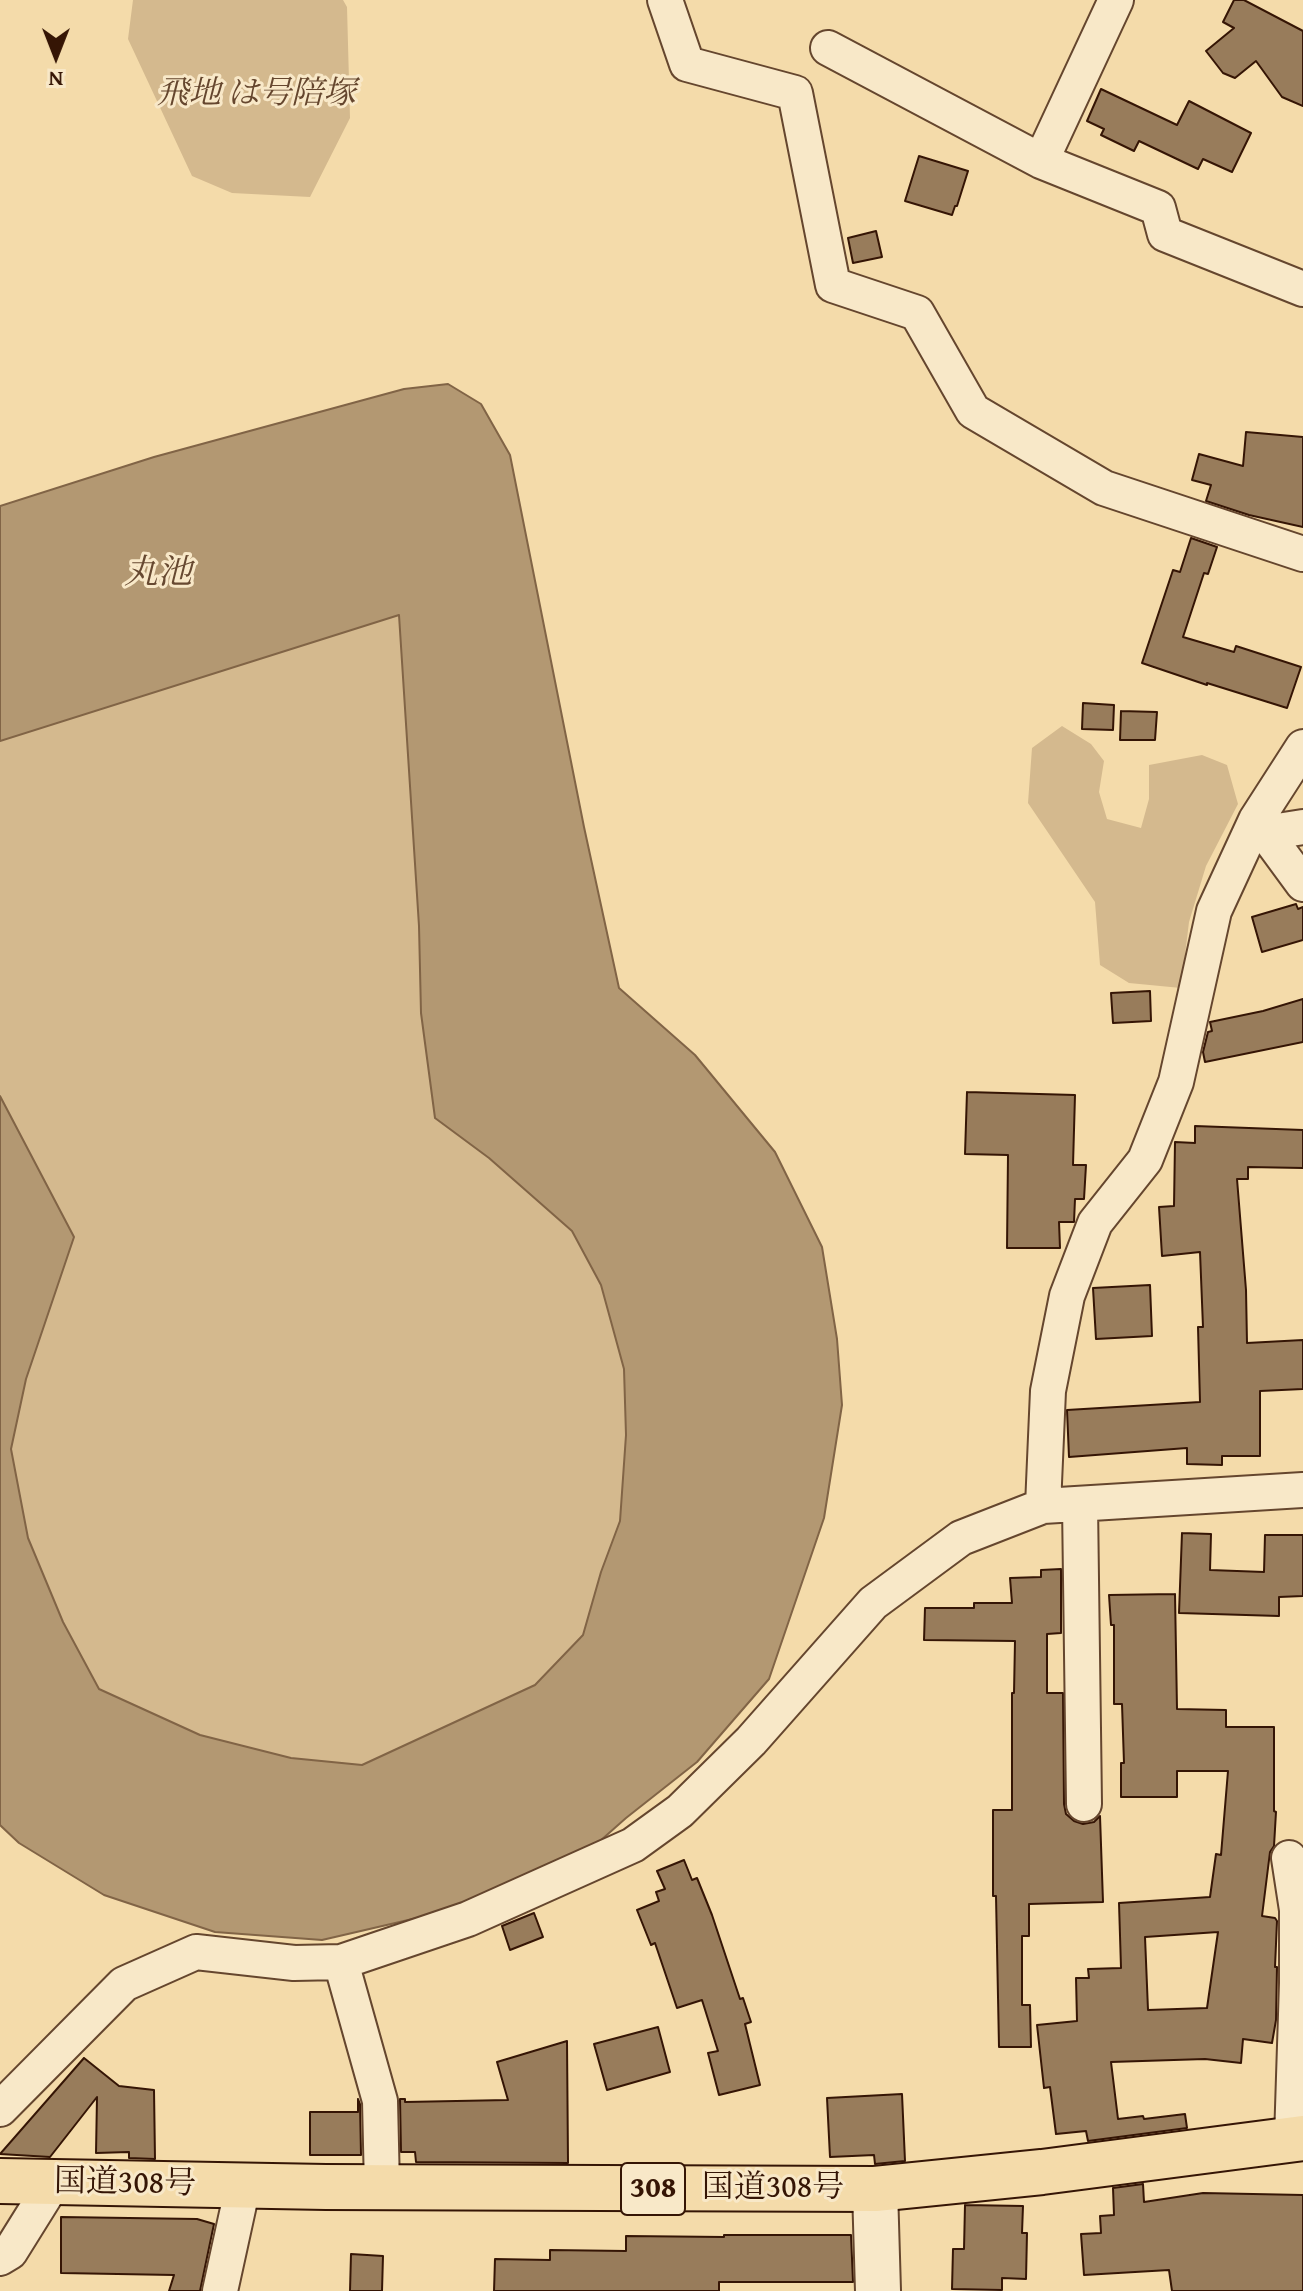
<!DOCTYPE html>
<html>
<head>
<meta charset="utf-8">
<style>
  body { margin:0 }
  #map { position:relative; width:1303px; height:2291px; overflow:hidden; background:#f4dbaa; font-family:"Gentium Book Plus",serif }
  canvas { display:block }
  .north { position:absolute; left:16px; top:16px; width:80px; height:80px; -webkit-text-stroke:6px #f8e8c8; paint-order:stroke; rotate:180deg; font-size:22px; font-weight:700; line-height:32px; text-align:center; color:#351505 }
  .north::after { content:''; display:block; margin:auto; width:28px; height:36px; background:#351505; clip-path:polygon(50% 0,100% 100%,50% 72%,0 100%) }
</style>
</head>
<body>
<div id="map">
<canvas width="1303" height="2291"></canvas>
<div class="north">N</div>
</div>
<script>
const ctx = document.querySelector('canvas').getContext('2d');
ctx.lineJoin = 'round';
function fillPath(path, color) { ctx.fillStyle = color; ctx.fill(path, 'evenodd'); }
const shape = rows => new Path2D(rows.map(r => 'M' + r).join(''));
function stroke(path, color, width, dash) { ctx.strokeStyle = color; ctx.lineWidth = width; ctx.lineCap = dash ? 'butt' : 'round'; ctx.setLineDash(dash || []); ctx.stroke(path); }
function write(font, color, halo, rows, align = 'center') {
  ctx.font = font + ' "Gentium Book Plus","Noto Serif JP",serif'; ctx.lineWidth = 6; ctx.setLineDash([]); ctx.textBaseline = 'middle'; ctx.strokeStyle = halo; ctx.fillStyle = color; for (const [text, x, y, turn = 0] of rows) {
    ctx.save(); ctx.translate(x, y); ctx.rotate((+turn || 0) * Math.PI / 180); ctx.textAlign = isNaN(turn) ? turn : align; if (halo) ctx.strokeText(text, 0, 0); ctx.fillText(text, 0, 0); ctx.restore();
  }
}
fillPath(shape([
  [133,0,343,0,347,7,350,118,310,197,232,193,192,176,128,39],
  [399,615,419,927,421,1013,435,1117,489,1158,572,1231,601,1285,624,1369,626,1435,620,1521,601,1572,583,1635,535,1685,362,1765,291,1758,200,1735,99,1690,63,1622,28,1538,11,1449,26,1379,74,1237,0,1096,0,741],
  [1062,726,1091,744,1104,761,1099,792,1107,819,1141,828,1149,799,1149,765,1202,755,1227,765,1238,804,1206,866,1189,922,1181,988,1129,983,1100,965,1095,902,1028,803,1032,748]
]), '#d4b98e');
const water = shape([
  [448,384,481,404,510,455,584,827,619,988,695,1055,775,1152,822,1247,837,1339,842,1405,824,1518,769,1679,697,1762,626,1818,591,1849,447,1911,322,1940,215,1932,104,1895,19,1843,0,1825,0,1096,74,1237,26,1379,11,1449,28,1538,63,1622,99,1689,200,1735,291,1758,362,1765,535,1685,583,1635,601,1572,620,1521,626,1435,624,1369,601,1285,572,1231,489,1158,435,1118,421,1013,419,926,399,615,0,741,0,506,154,457,404,389,448,384]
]);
fillPath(water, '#b39872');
stroke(water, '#816446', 2);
const building = shape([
  [1234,0,1244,0,1303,31,1303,106,1282,97,1256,61,1235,78,1223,73,1206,51,1234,28,1223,22,1234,0],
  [1101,89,1177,125,1189,101,1251,133,1232,172,1203,159,1198,169,1139,141,1134,151,1101,135,1104,129,1087,121,1101,89],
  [919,156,968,171,957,206,955,206,952,215,905,201,919,156],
  [876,231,882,257,853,263,848,238,876,231],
  [1246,432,1303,437,1303,527,1249,515,1206,501,1211,485,1192,480,1199,454,1243,466,1246,432],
  [1191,538,1217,547,1208,574,1204,573,1183,637,1234,652,1236,646,1301,667,1287,708,1207,683,1207,685,1142,663,1173,570,1180,572,1191,538],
  [1083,703,1114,705,1113,730,1082,729,1083,703],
  [1121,711,1157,712,1155,740,1120,740,1121,711],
  [1296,904,1298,909,1303,907,1303,940,1262,952,1252,917,1296,904],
  [1150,991,1151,1021,1113,1023,1111,993,1150,991],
  [1303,999,1303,1042,1205,1062,1203,1052,1208,1032,1212,1031,1210,1022,1263,1011,1303,999],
  [967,1092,1075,1095,1073,1165,1086,1165,1084,1199,1075,1199,1074,1222,1059,1222,1060,1248,1007,1248,1008,1155,965,1154,967,1092],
  [1195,1126,1303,1130,1303,1168,1248,1167,1248,1179,1237,1179,1246,1290,1247,1343,1303,1340,1303,1389,1260,1391,1260,1456,1222,1456,1222,1465,1187,1464,1187,1448,1069,1457,1067,1410,1200,1402,1198,1327,1203,1327,1200,1252,1162,1256,1159,1207,1174,1206,1175,1142,1195,1143,1195,1126],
  [1150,1285,1152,1336,1096,1339,1093,1288,1150,1285],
  [1182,1533,1211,1534,1210,1570,1264,1572,1265,1535,1303,1535,1303,1596,1279,1597,1279,1616,1179,1613,1182,1533],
  [1061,1569,1061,1633,1047,1634,1047,1693,1063,1693,1064,1804,1066,1814,1074,1821,1083,1824,1094,1822,1100,1816,1103,1902,1029,1904,1029,1936,1022,1936,1022,2005,1030,2005,1031,2047,999,2047,996,1896,993,1896,993,1810,1012,1810,1012,1693,1014,1693,1015,1641,924,1640,925,1608,974,1608,974,1603,1012,1603,1010,1578,1041,1577,1041,1570,1061,1569],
  [1175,1594,1177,1709,1226,1710,1226,1727,1274,1727,1274,1811,1276,1812,1274,1846,1270,1852,1262,1916,1275,1918,1277,1921,1275,1967,1277,1967,1276,2020,1272,2043,1243,2039,1241,2063,1205,2059,1111,2062,1118,2119,1143,2116,1144,2119,1185,2114,1187,2128,1088,2141,1086,2131,1056,2134,1050,2087,1044,2088,1037,2025,1077,2021,1076,1978,1089,1978,1088,1969,1121,1968,1119,1903,1210,1897,1216,1854,1221,1855,1228,1771,1177,1771,1177,1797,1121,1797,1121,1763,1124,1763,1122,1704,1114,1704,1114,1625,1111,1625,1109,1595,1175,1594],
  [1218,1932,1207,2008,1148,2010,1145,1937,1218,1932],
  [684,1860,692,1880,697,1878,712,1915,740,1999,743,1998,751,2022,745,2024,760,2085,719,2095,708,2053,718,2051,702,2000,677,2008,655,1943,651,1945,637,1910,659,1901,656,1892,665,1889,657,1871,684,1860],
  [534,1913,543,1937,510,1950,502,1926,534,1913],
  [658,2027,670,2072,607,2090,594,2044,658,2027],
  [567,2041,568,2163,416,2162,415,2152,401,2152,400,2099,405,2099,405,2102,508,2100,497,2062,567,2041],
  [84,2058,119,2086,154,2090,155,2159,129,2158,129,2152,96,2153,97,2097,50,2157,0,2154,84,2058],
  [902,2094,905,2161,875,2164,874,2155,830,2157,827,2098,902,2094],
  [358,2099,360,2104,361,2155,310,2155,310,2112,358,2112,358,2099],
  [1143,2184,1144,2202,1203,2193,1303,2195,1303,2291,1172,2291,1169,2270,1084,2275,1081,2234,1101,2233,1100,2216,1114,2215,1113,2188,1143,2184],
  [965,2205,1023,2206,1022,2233,1027,2233,1026,2279,1002,2278,1002,2290,952,2289,953,2249,964,2249,965,2205],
  [61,2217,197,2219,214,2224,200,2291,169,2291,174,2275,61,2273,61,2217],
  [724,2235,851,2235,853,2282,719,2282,719,2291,494,2291,495,2259,550,2260,550,2250,626,2251,626,2236,724,2237,724,2235],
  [351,2254,383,2256,382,2291,350,2291,351,2254]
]);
fillPath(building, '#987c5b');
stroke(building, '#351505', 2);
const minor = shape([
  [665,0,687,64,795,93,833,285,917,313,973,411,1104,488,1303,554],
  [828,48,1041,161,1158,208,1165,234,1303,289],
  [1041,161,1116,0],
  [1256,820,1303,884],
  [1265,833,1303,827],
  [1080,1504,1084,1804],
  [1043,1506,1048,1391,1067,1296,1095,1223,1145,1160,1176,1082,1214,911,1256,820,1303,747],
  [1289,1858,1297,1910,1297,1983,1292,2139],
  [341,1962,380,2101,382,2187],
  [0,2109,124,1984,196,1952,294,1963,341,1962,468,1919,633,1845,680,1811,751,1741,873,1603,961,1538,1043,1506,1303,1490],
  [0,2258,10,2252,53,2183],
  [220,2291,243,2186]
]);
const tertiary = shape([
  [875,2189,878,2291]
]);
const trunk = shape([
  [0,2181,326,2187,875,2189,1042,2172,1303,2138]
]);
stroke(minor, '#65462e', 38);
stroke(tertiary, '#65462e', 48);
stroke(trunk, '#351505', 48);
stroke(minor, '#f8e8c8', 34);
stroke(tertiary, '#f8e8c8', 44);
stroke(trunk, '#f4dbaa', 44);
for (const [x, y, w] of [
  [653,2189,64]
]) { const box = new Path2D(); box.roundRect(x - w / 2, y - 26, w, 52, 6); ctx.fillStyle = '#f8e8c8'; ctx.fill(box); stroke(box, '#351505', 2); }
write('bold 30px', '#351505', null, [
  ["308",653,2189]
]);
write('italic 32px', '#65462e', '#f8e8c8', [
  ["飛地 は号陪塚",256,95]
]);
write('32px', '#351505', '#f8e8c8', [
  ["国道308号",125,2184,1],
  ["国道308号",773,2189]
]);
write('italic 34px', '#674931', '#f8e8c8', [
  ["丸池",158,574]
]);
</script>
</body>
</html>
